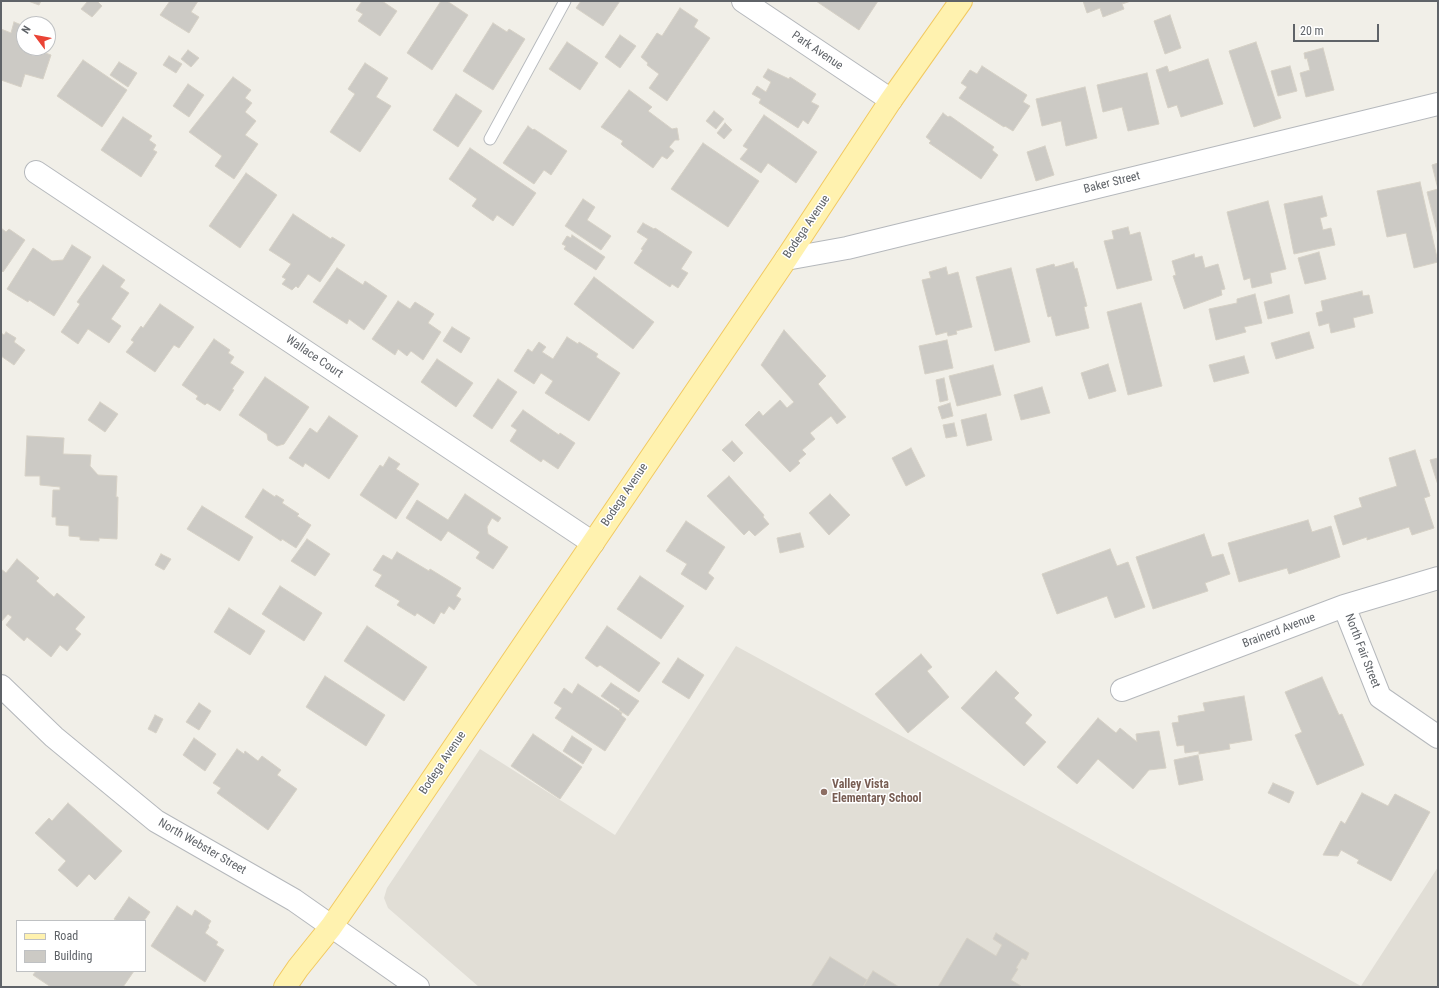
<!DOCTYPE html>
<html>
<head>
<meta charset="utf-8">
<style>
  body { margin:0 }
  #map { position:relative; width:1439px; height:988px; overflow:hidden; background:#f1efe8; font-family:"Roboto Condensed",sans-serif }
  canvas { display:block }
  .frame { position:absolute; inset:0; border:2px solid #5f6368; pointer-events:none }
  .legend { position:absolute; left:16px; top:920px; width:130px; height:52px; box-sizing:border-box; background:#fff; border:1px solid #bfc1c3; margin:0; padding:5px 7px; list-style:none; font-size:12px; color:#5f6368 }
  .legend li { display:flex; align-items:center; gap:8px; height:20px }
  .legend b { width:20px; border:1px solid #bfc1c3 }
  .north { position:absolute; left:16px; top:16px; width:40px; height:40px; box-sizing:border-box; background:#fff; border:1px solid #bfc1c3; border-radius:50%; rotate:302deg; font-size:11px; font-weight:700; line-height:16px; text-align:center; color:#5f6368 }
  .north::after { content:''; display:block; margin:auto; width:14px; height:18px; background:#ea4335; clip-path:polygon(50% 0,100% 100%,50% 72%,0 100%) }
  .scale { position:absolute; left:1293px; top:24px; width:86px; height:18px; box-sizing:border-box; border:2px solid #5f6368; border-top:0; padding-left:5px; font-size:12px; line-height:14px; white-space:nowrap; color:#5f6368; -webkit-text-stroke:3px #fff; paint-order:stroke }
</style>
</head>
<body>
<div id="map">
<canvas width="1439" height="988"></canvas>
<div class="frame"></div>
<ul class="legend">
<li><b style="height:5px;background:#fff2af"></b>Road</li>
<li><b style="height:11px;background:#cccac5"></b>Building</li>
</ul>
<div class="north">N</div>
<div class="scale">20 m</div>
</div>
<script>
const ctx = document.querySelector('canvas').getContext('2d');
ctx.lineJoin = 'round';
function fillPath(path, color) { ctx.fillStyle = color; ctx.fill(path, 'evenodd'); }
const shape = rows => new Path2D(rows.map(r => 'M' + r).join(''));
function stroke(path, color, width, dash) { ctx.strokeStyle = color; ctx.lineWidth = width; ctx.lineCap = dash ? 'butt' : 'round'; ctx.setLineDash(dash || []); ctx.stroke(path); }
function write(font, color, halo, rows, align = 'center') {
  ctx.font = font + ' "Roboto Condensed",sans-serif'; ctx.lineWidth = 3; ctx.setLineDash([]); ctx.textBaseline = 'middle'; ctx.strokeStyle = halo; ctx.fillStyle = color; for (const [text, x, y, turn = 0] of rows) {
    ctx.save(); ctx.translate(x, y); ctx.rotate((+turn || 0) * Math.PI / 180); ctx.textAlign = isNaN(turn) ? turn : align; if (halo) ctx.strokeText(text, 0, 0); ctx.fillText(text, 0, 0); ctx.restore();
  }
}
fillPath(shape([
  [736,646,1361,986,1438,867,1438,987,479,987,388,908,384,898,387,888,480,749,615,835]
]), '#e1ded6');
const building = shape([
  [28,1,41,1,39,5,28,1],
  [88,1,97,1,102,6,92,17,81,9,88,1],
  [170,1,198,1,191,12,199,17,189,33,160,15,170,1],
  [362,1,382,1,397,11,380,36,358,21,363,14,356,10,362,1],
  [441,1,447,1,468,15,432,70,407,53,441,1],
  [581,1,620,1,603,26,576,8,581,1],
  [816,1,878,1,859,30,816,1],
  [1083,1,1131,1,1122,4,1124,9,1103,17,1100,8,1087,13,1083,1],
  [680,8,698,20,694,27,710,38,667,101,649,88,659,74,647,65,648,63,641,57,657,33,662,36,680,8],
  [1170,15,1181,48,1165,54,1154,21,1170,15],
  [14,22,24,26,22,36,24,37,23,51,33,55,34,49,51,55,43,79,25,74,21,87,1,80,1,29,11,33,14,22],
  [493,23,507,32,509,29,525,39,493,90,463,71,493,23],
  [620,35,636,46,620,68,605,57,620,35],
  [567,42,598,63,580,90,549,69,567,42],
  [1256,42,1281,118,1254,127,1229,51,1256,42],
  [1323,48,1334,90,1306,97,1300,73,1310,70,1307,58,1305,59,1304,53,1323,48],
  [188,50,199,58,191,67,181,59,188,50],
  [169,56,182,64,176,73,163,65,169,56],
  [1208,59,1223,104,1181,117,1177,105,1168,108,1156,70,1167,66,1169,72,1208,59],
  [83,60,127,90,102,127,57,96,83,60],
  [119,62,137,73,128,87,110,75,119,62],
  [365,63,388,78,376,97,391,106,360,152,330,132,355,94,348,89,365,63],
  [982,66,1027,95,1023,102,1030,106,1013,131,1005,126,1004,127,959,98,967,87,961,83,970,70,977,74,982,66],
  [1290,66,1297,91,1278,96,1271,71,1290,66],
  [768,69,789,79,790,77,816,94,811,102,819,106,808,124,803,120,798,128,759,103,761,99,752,94,757,86,766,92,771,82,763,77,768,69],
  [1147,73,1159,124,1128,131,1122,107,1103,112,1097,85,1147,73],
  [233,77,251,90,245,98,252,103,245,112,256,121,245,135,258,144,234,179,215,166,222,156,189,132,233,77],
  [188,84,204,95,189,117,173,106,188,84],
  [1085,87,1097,138,1066,146,1061,121,1042,126,1036,99,1085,87],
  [629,90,652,107,648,111,672,129,677,128,679,140,675,140,669,147,674,151,667,159,662,156,653,168,623,146,621,144,623,141,601,127,629,90],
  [456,94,482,111,458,147,433,130,456,94],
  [714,111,724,119,716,129,706,121,714,111],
  [943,113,948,117,950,116,994,147,992,150,998,155,981,179,929,143,931,141,926,137,943,113],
  [764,115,817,152,796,183,768,163,761,173,740,159,748,149,743,146,764,115],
  [123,117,152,136,149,140,156,145,153,150,157,152,141,177,101,150,123,117],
  [725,123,732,130,724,139,717,133,725,123],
  [528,126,533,130,534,129,567,151,551,175,544,170,534,184,503,163,528,126],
  [703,143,759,181,728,227,671,189,703,143],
  [1045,146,1054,175,1036,181,1027,152,1045,146],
  [470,148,536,193,513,226,497,215,493,221,472,206,477,199,449,179,470,148],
  [1438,163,1438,235,1427,192,1438,189,1432,165,1438,163],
  [246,173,277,195,240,248,209,226,246,173],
  [1420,182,1438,262,1414,268,1406,233,1387,237,1377,191,1420,182],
  [1322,196,1327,216,1320,218,1323,230,1331,228,1335,245,1294,254,1284,204,1322,196],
  [583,199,595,207,587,220,611,236,601,250,565,226,583,199],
  [1268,201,1286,269,1270,273,1272,283,1252,288,1250,278,1244,280,1227,212,1268,201],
  [293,214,331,239,332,237,345,245,320,282,308,274,298,288,296,286,292,290,282,284,286,279,282,277,291,264,269,250,293,214],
  [643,223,654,229,655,228,692,252,681,269,688,273,678,288,672,284,670,287,634,263,643,250,641,249,648,239,637,232,643,223],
  [1128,227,1130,235,1140,232,1152,280,1117,289,1104,241,1114,239,1112,231,1128,227],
  [1,228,6,232,9,229,25,240,3,272,1,270,1,228],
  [572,235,605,257,596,270,564,249,566,246,562,244,567,236,571,238,572,235],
  [72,245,91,257,54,316,29,300,28,302,7,289,33,248,52,261,63,260,72,245],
  [1319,252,1326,279,1305,284,1298,258,1319,252],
  [1194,254,1195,258,1202,256,1205,268,1218,264,1225,289,1221,290,1222,295,1184,309,1173,276,1176,275,1172,261,1194,254],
  [1073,262,1075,269,1077,268,1087,306,1084,307,1089,328,1056,336,1051,316,1048,317,1036,269,1054,264,1055,267,1073,262],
  [103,265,125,280,120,287,129,293,111,319,121,326,109,343,88,329,78,344,61,332,80,304,77,302,103,265],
  [946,267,948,275,958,272,972,327,956,331,957,334,948,336,947,332,936,335,922,280,931,278,929,272,946,267],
  [337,268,363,285,365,281,387,296,364,330,349,319,347,324,313,302,337,268],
  [1011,268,1030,342,995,351,976,277,1011,268],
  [594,277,654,322,633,349,574,304,594,277],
  [1362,291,1363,296,1369,295,1373,313,1353,318,1355,327,1331,333,1329,323,1319,326,1316,313,1323,311,1321,301,1362,291],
  [1255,294,1262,323,1244,327,1246,332,1216,340,1209,309,1237,303,1237,299,1255,294],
  [1289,295,1293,313,1268,319,1264,302,1289,295],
  [398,301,410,309,415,302,434,314,428,323,441,332,423,360,411,351,407,356,398,349,395,355,372,339,398,301],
  [1141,303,1162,386,1128,395,1107,312,1141,303],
  [160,304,194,327,179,348,174,345,155,372,126,352,134,342,131,340,141,326,143,328,160,304],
  [452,327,470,338,461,353,443,341,452,327],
  [784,330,826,376,818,384,846,417,837,424,831,416,810,433,815,439,802,450,806,454,798,461,800,463,790,472,745,425,759,411,763,416,780,400,787,408,794,402,761,365,784,330],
  [6,332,16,338,14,342,25,350,14,365,1,356,1,333,4,335,6,332],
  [1309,332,1314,348,1276,359,1271,343,1309,332],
  [567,337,578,344,579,342,598,354,596,357,620,373,589,421,545,393,553,381,541,373,534,384,514,371,528,349,532,352,539,342,546,347,542,352,553,359,567,337],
  [214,339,230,350,228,353,234,357,230,363,244,372,232,389,234,390,220,411,207,403,205,405,196,399,198,396,182,385,214,339],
  [947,340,953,368,925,374,919,346,947,340],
  [1244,356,1249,373,1214,382,1209,365,1244,356],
  [437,359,473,383,456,407,421,382,437,359],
  [1108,364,1116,391,1089,399,1081,373,1108,364],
  [993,365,1001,395,957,406,949,376,993,365],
  [265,377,309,407,284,444,277,446,268,440,267,434,239,415,265,377],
  [944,378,948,400,940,402,936,380,944,378],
  [498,379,517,392,492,429,473,416,498,379],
  [1042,387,1050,413,1021,420,1014,395,1042,387],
  [100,402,118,414,105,432,88,420,100,402],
  [950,403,953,416,942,419,938,407,950,403],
  [523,410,559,435,560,433,575,443,558,469,543,459,541,462,510,441,517,430,511,426,523,410],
  [986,414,992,440,967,446,961,420,986,414],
  [329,416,358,436,329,479,305,463,303,467,289,458,310,428,317,433,329,416],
  [954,423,957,436,946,438,943,425,954,423],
  [27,436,64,438,63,454,91,455,90,466,98,475,117,476,116,497,118,497,117,539,99,538,99,541,80,540,80,537,69,536,69,526,56,525,56,517,52,517,53,490,60,490,60,487,40,485,40,476,25,476,27,436],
  [732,441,743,453,734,462,722,450,732,441],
  [911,448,925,476,906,486,892,458,911,448],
  [1415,450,1430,496,1424,498,1434,528,1412,535,1409,527,1367,540,1367,537,1343,545,1334,516,1362,507,1359,498,1397,486,1389,458,1415,450],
  [389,457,400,464,396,469,419,484,396,519,360,495,380,465,383,467,389,457],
  [1438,458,1438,485,1430,460,1438,458],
  [729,476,764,515,763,517,769,524,755,536,749,530,744,535,707,496,729,476],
  [263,489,275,497,276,495,284,500,282,503,299,514,297,516,311,525,296,548,282,539,281,541,245,517,263,489],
  [465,494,501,518,498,522,492,518,487,527,488,534,508,547,493,569,476,558,480,552,448,531,441,541,406,518,417,500,448,520,465,494],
  [830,494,850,515,829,535,809,513,830,494],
  [202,506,253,537,239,561,187,529,202,506],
  [1308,520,1312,532,1331,526,1340,557,1289,574,1287,568,1239,582,1228,543,1308,520],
  [686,521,725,547,708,573,714,578,706,590,681,574,687,564,666,551,686,521],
  [800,533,804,547,780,553,777,538,800,533],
  [1204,534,1212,557,1223,554,1230,574,1205,583,1208,591,1153,609,1136,557,1204,534],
  [307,539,330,554,315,576,291,561,307,539],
  [1110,549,1117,566,1128,562,1145,607,1115,618,1107,596,1057,614,1042,574,1110,549],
  [397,552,429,571,430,569,461,588,456,596,461,599,454,610,449,606,444,614,441,612,434,624,417,613,415,616,397,605,400,601,375,586,382,575,373,570,383,555,392,560,397,552],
  [161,554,171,559,164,570,155,565,161,554],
  [17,559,39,578,36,581,54,597,57,593,85,617,75,629,81,634,67,651,60,645,51,657,27,637,24,641,6,625,12,617,8,614,1,622,1,569,6,573,17,559],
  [640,576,684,606,661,639,617,609,640,576],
  [280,586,322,613,304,641,262,614,280,586],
  [229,608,265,631,250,655,214,632,229,608],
  [367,626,427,667,404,701,344,661,367,626],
  [607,626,660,663,639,692,600,665,597,667,585,658,607,626],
  [921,654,932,667,927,671,949,697,908,733,875,694,921,654],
  [678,658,704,675,689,699,662,682,678,658],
  [996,671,1019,693,1014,698,1032,715,1025,723,1046,742,1024,766,961,708,996,671],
  [325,676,385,715,366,746,306,707,325,676],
  [1322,677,1339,715,1342,714,1364,765,1317,785,1295,735,1302,732,1285,692,1322,677],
  [611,683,639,701,628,716,619,710,620,709,601,696,611,683],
  [578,684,622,713,621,715,626,719,605,751,555,718,562,708,554,703,564,688,572,694,578,684],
  [1244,696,1252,740,1229,744,1230,749,1199,754,1199,751,1185,753,1184,745,1177,746,1172,723,1179,722,1178,716,1205,711,1203,703,1244,696],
  [199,703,211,711,199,730,186,722,199,703],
  [155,715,163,719,156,733,148,729,155,715],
  [1098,718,1116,733,1120,728,1137,742,1136,734,1159,731,1166,768,1149,770,1133,789,1098,759,1077,784,1057,767,1098,718],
  [533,734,582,767,560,799,511,766,533,734],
  [572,736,592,749,583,764,563,751,572,736],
  [194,738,216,754,205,771,183,755,194,738],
  [237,749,244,754,245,751,258,761,262,756,281,770,277,775,297,789,268,830,217,793,221,788,213,783,237,749],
  [1198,755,1203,780,1179,785,1174,760,1198,755],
  [1273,783,1294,792,1289,803,1268,793,1273,783],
  [1362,793,1388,806,1395,794,1430,812,1391,881,1357,863,1359,860,1341,850,1338,856,1323,855,1341,821,1345,824,1362,793],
  [68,803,122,851,95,880,89,874,77,887,58,870,66,861,35,833,49,818,52,821,68,803],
  [129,897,150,912,144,921,117,921,114,919,129,897],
  [177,906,192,916,195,910,211,921,208,926,209,927,205,933,218,942,216,945,224,950,205,982,151,946,177,906],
  [996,933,1029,953,1026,960,1022,958,1016,968,1018,969,1011,980,1021,986,1021,987,938,987,967,938,996,956,1002,945,993,939,996,933],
  [830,957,867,980,863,987,811,987,830,957],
  [36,971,134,971,123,987,51,987,33,975,36,971],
  [873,971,899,987,863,987,873,971]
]);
fillPath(building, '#cccac5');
stroke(building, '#d6d1c6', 1);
const service = shape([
  [490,139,565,1]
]);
const minor = shape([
  [743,1,891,100],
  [36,172,593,543],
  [786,259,847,248,1438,104],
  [1344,606,1380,697,1438,737],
  [1,686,54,737,156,821,294,900,418,987],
  [1122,690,1344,606,1438,578]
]);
const primary = shape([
  [285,987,298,968,331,927,365,878,786,259,891,100,961,1]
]);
stroke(service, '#b5b8bc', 13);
stroke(minor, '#b5b8bc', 24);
stroke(primary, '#f2c960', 24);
stroke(service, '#fff', 11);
stroke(minor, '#fff', 22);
stroke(primary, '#fff2af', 22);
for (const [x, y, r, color] of [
  [824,792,4,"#8d6e63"]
]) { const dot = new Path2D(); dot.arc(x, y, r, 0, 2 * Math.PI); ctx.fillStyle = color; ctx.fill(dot); stroke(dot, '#fff', 1.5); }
write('12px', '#5f6368', '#fff', [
  ["Park Avenue",817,51,34],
  ["Baker Street",1112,183,-14],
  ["Bodega Avenue",807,227,-56],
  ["Wallace Court",314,357,34],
  ["Bodega Avenue",625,495,-56],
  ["Brainerd Avenue",1279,631,-21],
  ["North Fair Street",1362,651,69],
  ["Bodega Avenue",443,763,-56],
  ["North Webster Street",202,847,30]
]);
write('bold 12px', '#785e54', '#fff', [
  ["Valley Vista",832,785],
  ["Elementary School",832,799]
], 'left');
</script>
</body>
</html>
